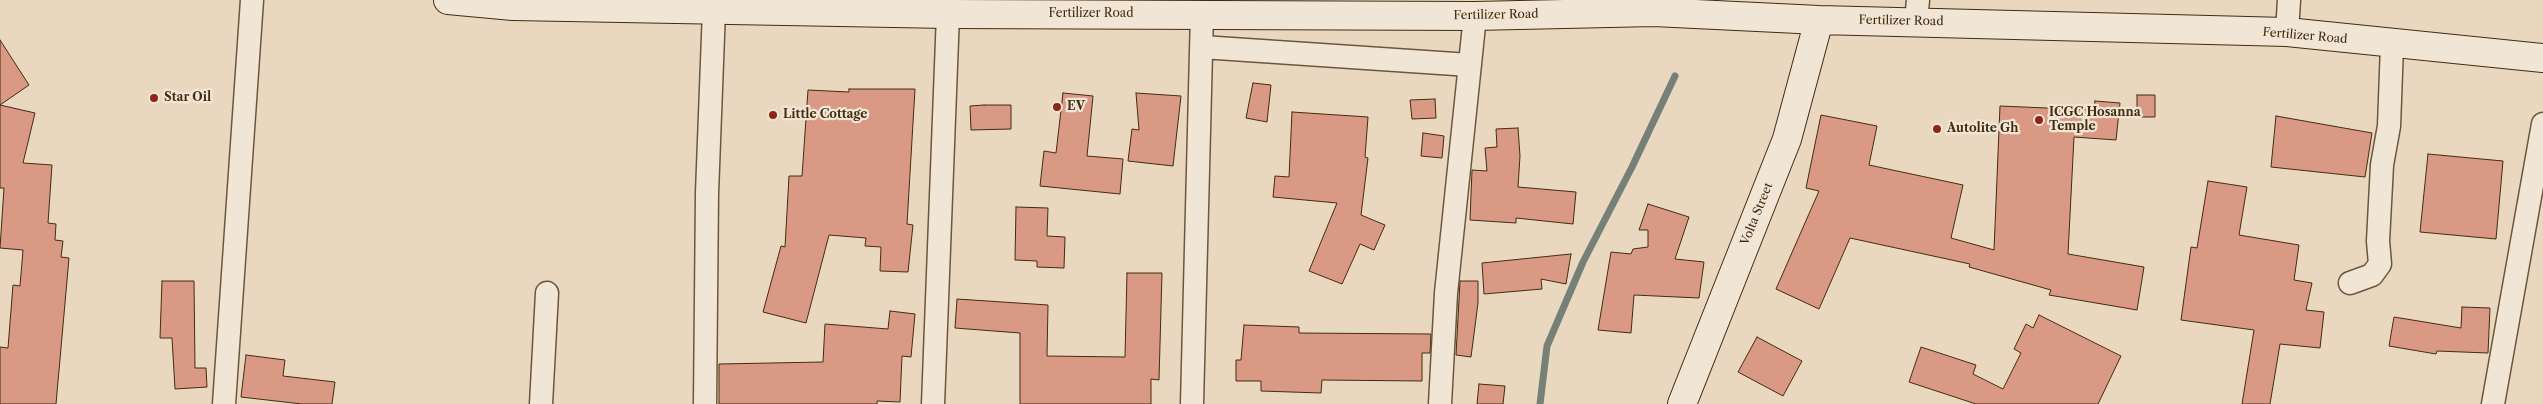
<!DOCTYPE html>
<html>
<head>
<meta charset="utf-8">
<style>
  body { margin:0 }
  canvas { display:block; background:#e9d8bf }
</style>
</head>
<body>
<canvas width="2543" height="404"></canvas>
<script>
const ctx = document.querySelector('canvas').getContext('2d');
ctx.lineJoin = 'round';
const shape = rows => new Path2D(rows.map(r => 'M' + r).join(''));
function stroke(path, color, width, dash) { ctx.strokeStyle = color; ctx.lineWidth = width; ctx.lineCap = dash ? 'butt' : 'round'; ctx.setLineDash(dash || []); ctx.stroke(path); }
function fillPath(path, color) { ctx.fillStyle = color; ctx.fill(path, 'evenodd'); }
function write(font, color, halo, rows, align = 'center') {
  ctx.font = font + ' "Libre Caslon Text",serif'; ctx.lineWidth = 4.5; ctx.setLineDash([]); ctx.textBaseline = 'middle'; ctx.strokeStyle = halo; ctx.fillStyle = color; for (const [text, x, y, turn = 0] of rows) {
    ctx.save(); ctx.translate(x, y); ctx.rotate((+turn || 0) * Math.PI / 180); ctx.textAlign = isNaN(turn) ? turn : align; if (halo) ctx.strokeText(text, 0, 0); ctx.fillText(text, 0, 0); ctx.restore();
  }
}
stroke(shape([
  [1540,404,1547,346,1583,262,1632,167,1675,76]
]), '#768076', 7);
const building = shape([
  [0,40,29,85,0,105,0,40],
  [1253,83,1271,85,1267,122,1246,118,1253,83],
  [849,89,915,89,907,224,913,225,908,272,880,271,881,247,865,246,866,238,829,235,806,323,763,312,781,246,785,247,789,176,802,176,808,90,849,92,849,89],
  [1063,93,1093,96,1087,156,1123,159,1120,194,1040,186,1044,151,1056,153,1063,93],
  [1136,93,1181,96,1173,166,1128,161,1132,129,1139,130,1136,93],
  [2137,95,2155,95,2155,117,2137,117,2137,95],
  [1435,99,1436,118,1412,119,1410,100,1435,99],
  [2095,101,2120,103,2116,140,2074,137,2068,254,2144,267,2137,310,2049,295,2051,290,1969,267,1970,264,1850,238,1819,309,1776,289,1819,191,1806,188,1821,115,1877,126,1869,165,1963,185,1951,238,1994,250,2000,106,2094,110,2095,101],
  [0,105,35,113,23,163,52,165,48,223,56,224,55,240,63,241,61,257,69,258,56,404,0,404,0,347,8,348,13,285,20,286,23,250,0,248,4,188,0,188,0,105],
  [984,105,1011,105,1011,129,971,130,970,106,984,105],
  [1292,112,1368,117,1365,157,1368,158,1361,215,1385,225,1374,250,1360,244,1342,284,1309,271,1337,203,1273,197,1275,176,1289,177,1292,112],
  [2276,116,2372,133,2365,177,2271,167,2276,116],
  [1518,128,1520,156,1518,187,1576,192,1573,224,1516,218,1516,223,1470,220,1472,170,1487,171,1485,148,1497,147,1496,129,1518,128],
  [1423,133,1444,136,1442,158,1421,156,1423,133],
  [2428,154,2503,161,2496,239,2420,232,2428,154],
  [2208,181,2247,187,2239,235,2299,245,2294,280,2312,283,2306,310,2324,312,2320,348,2280,344,2270,404,2242,404,2254,330,2181,320,2191,247,2197,248,2208,181],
  [1648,204,1689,217,1675,259,1704,262,1699,298,1634,295,1631,333,1598,330,1611,252,1631,254,1633,249,1648,247,1648,230,1639,230,1648,204],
  [1016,207,1048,208,1047,236,1065,237,1064,268,1037,267,1037,261,1015,260,1016,207],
  [1571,254,1566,284,1541,279,1542,289,1484,294,1482,263,1571,254],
  [1127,273,1162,273,1159,380,1151,379,1151,404,1020,404,1020,333,955,328,957,299,1048,305,1047,356,1125,357,1127,273],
  [162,281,194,281,195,368,206,368,207,387,175,389,172,338,160,338,162,281],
  [1460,281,1478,281,1478,303,1471,357,1456,355,1460,281],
  [2462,307,2490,308,2488,353,2437,351,2436,354,2389,346,2394,317,2461,328,2462,307],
  [890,311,915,314,911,357,902,356,900,402,877,401,877,404,719,404,719,364,823,362,825,324,888,329,890,311],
  [2039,315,2121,356,2098,404,1976,404,1909,382,1921,347,1976,365,1973,374,2003,389,2021,353,2014,349,2026,324,2033,328,2039,315],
  [1244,325,1299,327,1299,333,1431,334,1430,353,1422,353,1422,381,1322,380,1321,393,1261,391,1261,381,1236,381,1236,360,1241,360,1244,325],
  [1757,337,1802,361,1783,396,1738,372,1757,337],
  [246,355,285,360,283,376,335,382,332,404,302,404,241,397,246,355],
  [1479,384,1505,386,1503,404,1477,404,1479,384]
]);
fillPath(building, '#d99984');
stroke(building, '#422c10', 1);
const street = shape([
  [1916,21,1918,0],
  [2287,32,2289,0],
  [1202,47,1470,65],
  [2350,283,2372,275,2380,264,2378,241,2382,165,2389,126,2392,45],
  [224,404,252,0],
  [541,404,547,293],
  [705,404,707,193,714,10],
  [933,404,948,14],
  [1192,404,1202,13],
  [1440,404,1446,293,1475,16],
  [2493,404,2543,124]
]);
const secondary = shape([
  [448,0,513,6,948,14,1475,16,1654,12,1819,20,2287,32,2543,58],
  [1682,404,1787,139,1819,20]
]);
stroke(street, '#6c573c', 25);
stroke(secondary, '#422c10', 30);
stroke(street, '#f1e6d5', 22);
stroke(secondary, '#f1e6d5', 28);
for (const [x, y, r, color] of [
  [154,98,5,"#8f2418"],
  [1057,107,5,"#8f2418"],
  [773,115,5,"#8f2418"],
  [2039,120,5,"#8f2418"],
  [1937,129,5,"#8f2418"]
]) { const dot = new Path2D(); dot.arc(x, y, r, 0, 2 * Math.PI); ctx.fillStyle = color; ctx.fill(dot); stroke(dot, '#f1e6d5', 2); }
write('12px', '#422c10', '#f1e6d5', [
  ["Fertilizer Road",1091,14],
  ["Fertilizer Road",1496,15,-1],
  ["Fertilizer Road",1901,21,1],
  ["Fertilizer Road",2305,36,5],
  ["Volta Street",1757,214,-68]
]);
write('bold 12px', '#422c10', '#f1e6d5', [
  ["Star Oil",164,98],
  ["EV",1067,107],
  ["ICGC Hosanna",2049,113],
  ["Temple",2049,127],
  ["Little Cottage",783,115],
  ["Autolite Gh",1947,129]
], 'left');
</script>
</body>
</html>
